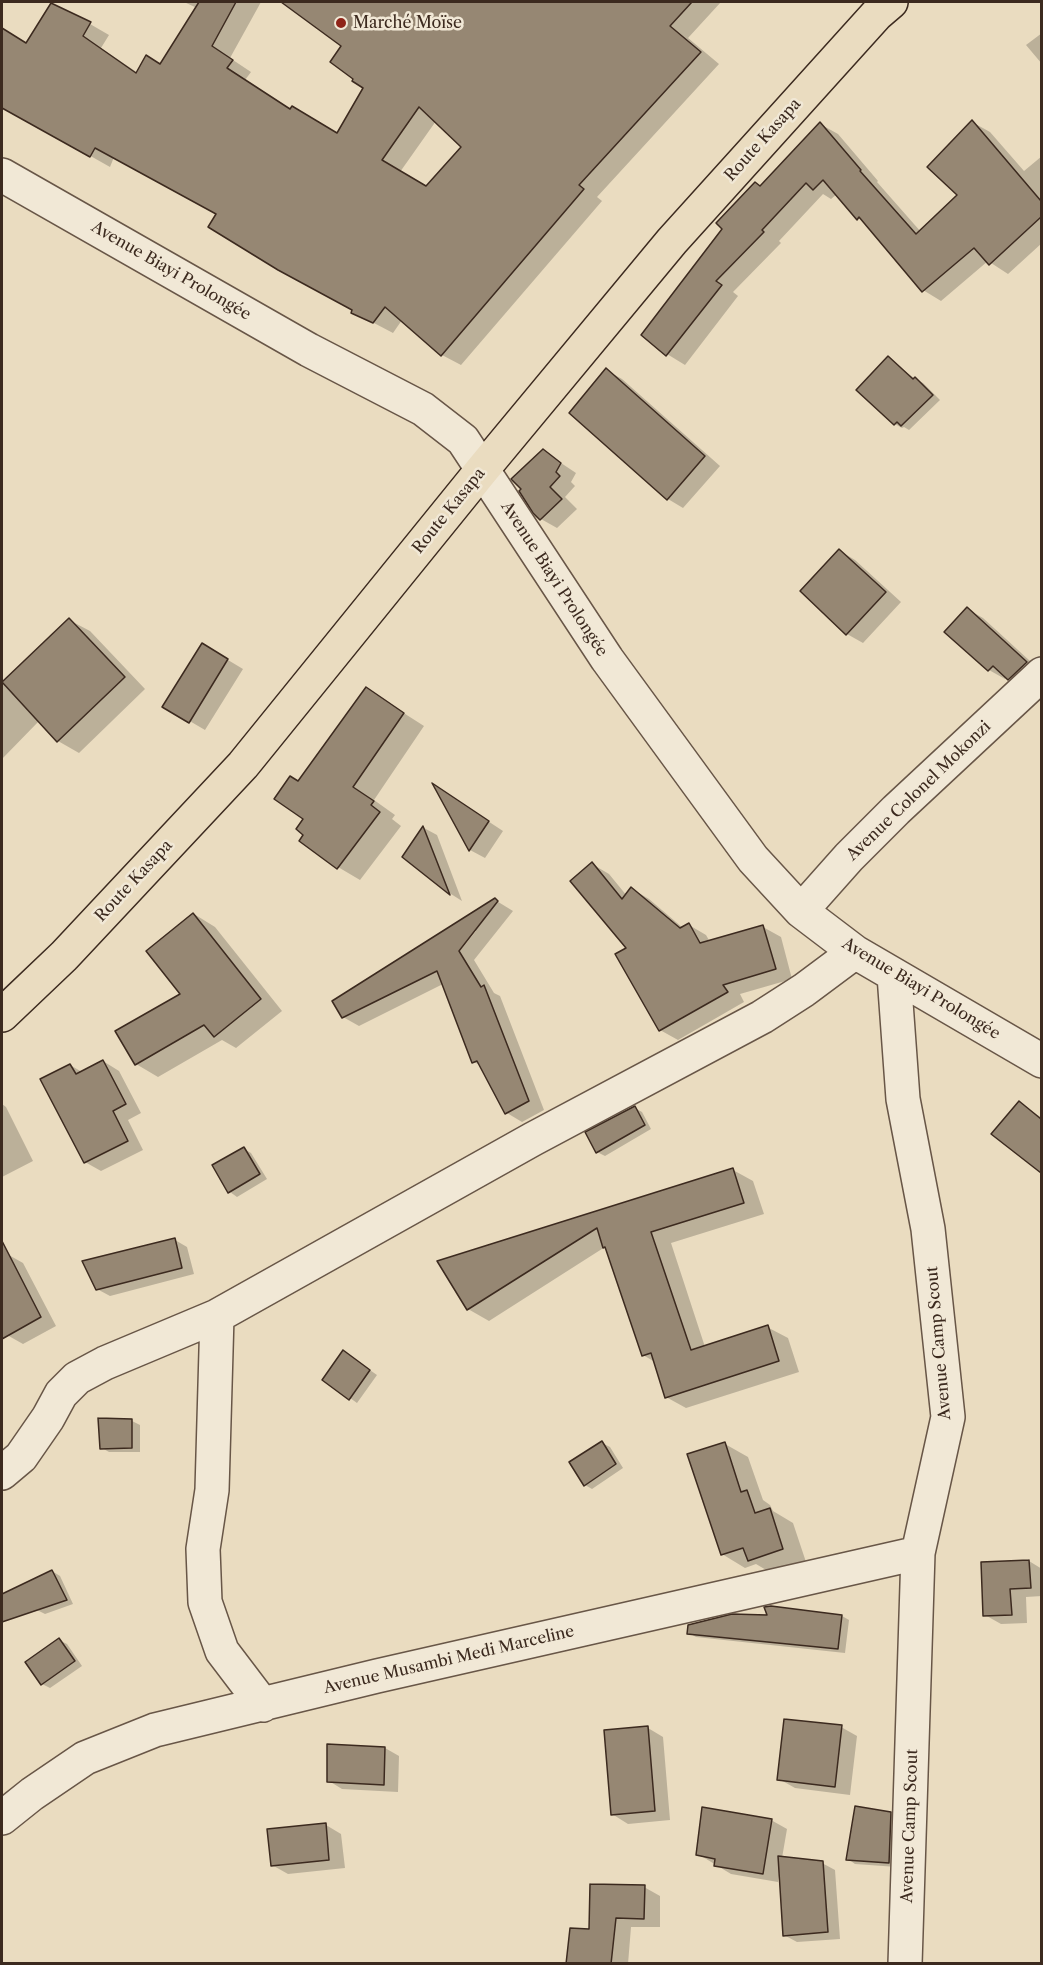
<!DOCTYPE html>
<html>
<head>
<meta charset="utf-8">
<style>
  body { margin:0 }
  #map { position:relative; width:1043px; height:1965px; overflow:hidden; background:#eadcc0; font-family:"Libre Caslon Text",serif }
  canvas { display:block }
  .frame { position:absolute; inset:0; border:3px solid #3c2a1f; pointer-events:none }
</style>
</head>
<body>
<div id="map">
<canvas width="1043" height="1965"></canvas>
<div class="frame"></div>
</div>
<script>
const ctx = document.querySelector('canvas').getContext('2d');
ctx.lineJoin = 'round';
function fillPath(path, color) { ctx.fillStyle = color; ctx.fill(path, 'evenodd'); }
const shape = rows => new Path2D(rows.map(r => 'M' + r).join(''));
function stroke(path, color, width, dash) { ctx.strokeStyle = color; ctx.lineWidth = width; ctx.lineCap = dash ? 'butt' : 'round'; ctx.setLineDash(dash || []); ctx.stroke(path); }
function write(font, color, halo, rows, align = 'center') {
  ctx.font = font + ' "Libre Caslon Text",serif'; ctx.lineWidth = 5; ctx.setLineDash([]); ctx.textBaseline = 'middle'; ctx.strokeStyle = halo; ctx.fillStyle = color; for (const [text, x, y, turn = 0] of rows) {
    ctx.save(); ctx.translate(x, y); ctx.rotate((+turn || 0) * Math.PI / 180); ctx.textAlign = isNaN(turn) ? turn : align; if (halo) ctx.strokeText(text, 0, 0); ctx.fillText(text, 0, 0); ctx.restore();
  }
}
fillPath(shape([
  [184,2,261,2,230,58,251,72,245,80,291,110,337,135,365,87,343,46,321,30,338,2,721,2,688,38,719,64,597,197,602,201,461,365,442,355,402,320,393,333,353,312,354,310,218,214,114,157,110,167,2,106,2,30,26,45,90,24,109,35,101,48,138,73,161,66,197,8],
  [436,121,463,147,427,187,400,172],
  [1042,33,1042,64,1026,45],
  [972,122,990,132,1024,171,1042,156,1042,243,1008,274,988,261,941,301,923,290,866,223,858,218,837,194,831,199,823,194,779,241,781,243,733,292,738,296,685,365,667,354,761,187,820,124,838,134,878,181,877,182,921,232,959,195],
  [888,358,915,379,923,383,940,400,909,430,904,427,902,428,895,424],
  [606,370,622,379,720,466,683,508,668,499],
  [543,451,576,473,571,482,575,486,565,497,577,509,557,528,541,519],
  [840,551,855,560,901,602,863,643,847,634],
  [967,609,983,618,1042,672,1025,687,1007,676,1005,679,989,670],
  [69,620,90,631,145,689,79,753,58,741,39,721,2,759,2,681,4,682],
  [218,654,243,669,205,730,164,706],
  [366,689,424,726,374,800,395,815,392,819,401,826,360,880,338,867,305,835,306,819,299,783],
  [436,787,503,831,485,858,470,850],
  [424,828,437,835,462,901,451,894,404,857],
  [592,864,609,874,627,896,632,889,649,899,683,928,689,925,706,935,710,942,763,927,781,937,792,979,740,994,744,1002,678,1040,660,1030],
  [495,900,513,911,474,960,494,993,500,996,544,1110,522,1122,507,1113,482,1067,473,1061,443,984,359,1026,343,1017],
  [472,931,476,931,455,957,453,956],
  [194,914,215,927,282,1011,236,1048,222,1040,158,1077,136,1064,182,994],
  [103,1061,119,1071,141,1113,128,1120,143,1150,101,1171,85,1162,70,1065,82,1072],
  [1020,1103,1042,1118,1042,1171,993,1134],
  [2,1104,6,1107,33,1161,2,1177],
  [635,1108,642,1112,651,1129,605,1156,597,1152],
  [244,1149,251,1153,267,1179,237,1197,230,1192,214,1166],
  [733,1170,753,1181,764,1214,671,1243,705,1347,767,1327,788,1338,799,1372,686,1408,666,1397,655,1362,643,1355,605,1247,489,1321,468,1309,439,1262],
  [175,1240,187,1247,194,1274,110,1296,97,1289],
  [7,1254,23,1263,56,1326,23,1344,7,1335,2,1324,2,1256],
  [351,1357,377,1375,357,1403,350,1398],
  [132,1421,140,1425,140,1452,109,1452,102,1448],
  [602,1443,610,1447,623,1468,592,1489,585,1485],
  [725,1444,748,1457,763,1500,770,1505,773,1511,793,1523,806,1562,773,1574,756,1564,745,1568,722,1554],
  [1029,1561,1042,1569,1042,1596,1026,1597,1027,1623,1001,1624,985,1615],
  [52,1571,60,1576,73,1604,45,1614,37,1610],
  [771,1607,842,1616,849,1620,845,1653,696,1637,689,1633,769,1616],
  [59,1640,67,1644,82,1666,50,1688,42,1684],
  [841,1727,857,1736,850,1795,795,1788,779,1779],
  [648,1728,663,1737,670,1820,628,1824,612,1814],
  [385,1748,399,1756,398,1792,342,1789,329,1781],
  [891,1814,898,1818,897,1867,855,1864,848,1859],
  [771,1820,787,1829,782,1858,822,1863,835,1870,840,1939,797,1942,784,1935,779,1875,778,1882,731,1874,698,1854],
  [326,1825,341,1834,345,1868,288,1874,272,1865],
  [644,1887,660,1896,660,1927,631,1927,628,1964,568,1964,591,1931]
]), '#0003');
const building = shape([
  [199,2,236,2,212,46,233,60,227,68,290,109,292,106,337,133,363,88,352,81,353,79,330,62,341,46,281,2,692,2,670,26,701,52,579,185,584,189,441,356,385,307,373,323,351,313,352,310,278,270,208,227,216,214,95,148,90,157,2,108,2,28,26,43,51,3,91,22,83,36,136,73,146,55,160,64,199,2],
  [419,107,461,147,426,186,382,160,419,107],
  [972,120,1041,201,1041,217,989,265,974,248,922,292,859,217,857,220,823,180,813,190,806,183,762,230,764,232,716,281,722,285,666,356,641,335,722,229,716,223,755,182,760,186,820,122,861,170,860,171,916,234,957,195,927,167,972,120],
  [888,356,913,379,915,377,933,395,901,426,897,422,894,425,856,390,888,356],
  [606,368,705,456,667,500,569,413,606,368],
  [543,449,561,463,556,472,560,476,550,487,562,499,540,520,533,513,519,491,521,489,511,479,543,449],
  [839,549,886,592,846,635,800,591,839,549],
  [967,607,1027,662,1008,680,993,666,988,671,944,632,967,607],
  [69,618,125,677,57,742,2,682,69,618],
  [202,643,228,659,189,723,162,707,202,643],
  [366,687,404,713,353,787,374,801,371,805,380,812,337,869,299,841,303,835,296,829,303,819,274,799,290,776,298,781,366,687],
  [432,783,489,821,469,851,432,783],
  [423,826,450,895,402,857,423,826],
  [592,862,622,899,631,887,680,928,689,923,700,943,763,925,776,969,723,985,728,992,659,1031,615,954,626,948,570,881,592,862],
  [495,898,498,901,459,951,481,987,484,985,529,1101,505,1114,477,1061,472,1063,437,971,342,1018,332,1001,495,898],
  [193,913,261,999,214,1037,204,1025,135,1065,115,1031,180,994,146,951,193,913],
  [103,1060,126,1104,113,1111,128,1141,84,1163,40,1079,70,1064,76,1074,103,1060],
  [1019,1101,1041,1119,1041,1173,991,1134,1019,1101],
  [635,1106,645,1125,596,1153,585,1132,635,1106],
  [244,1147,260,1174,228,1193,212,1165,244,1147],
  [733,1168,744,1203,651,1232,691,1350,768,1325,779,1361,665,1398,651,1353,642,1356,605,1247,603,1248,597,1228,467,1310,437,1261,733,1168],
  [175,1238,182,1268,96,1290,82,1261,175,1238],
  [2,1241,41,1317,2,1339,2,1241],
  [343,1350,370,1370,349,1400,322,1380,343,1350],
  [98,1418,132,1419,132,1448,100,1449,98,1418],
  [602,1441,616,1464,584,1486,569,1462,602,1441],
  [725,1442,741,1492,747,1490,755,1513,770,1508,783,1549,748,1561,743,1548,721,1555,687,1454,725,1442],
  [1029,1560,1031,1588,1010,1589,1012,1615,983,1616,981,1562,1029,1560],
  [52,1570,67,1600,2,1622,2,1594,52,1570],
  [771,1606,842,1615,838,1649,687,1634,688,1625,732,1614,767,1615,764,1607,771,1606],
  [59,1638,75,1661,41,1685,25,1662,59,1638],
  [784,1719,842,1725,835,1787,777,1780,784,1719],
  [648,1726,655,1811,611,1815,604,1730,648,1726],
  [327,1744,385,1747,384,1785,327,1782,327,1744],
  [855,1806,891,1812,889,1863,846,1860,855,1806],
  [702,1807,772,1819,763,1874,714,1866,715,1859,696,1855,702,1807],
  [326,1823,329,1860,271,1866,267,1829,326,1823],
  [778,1856,823,1861,828,1932,783,1936,778,1856],
  [590,1884,645,1885,644,1919,616,1918,611,1964,566,1964,570,1928,589,1929,590,1884]
]);
fillPath(building, '#968773');
stroke(building, '#3c2a1f', 1.5);
const minor = shape([
  [2,175,309,350,423,409,463,440,607,659,753,859,801,911,855,952,1042,1061],
  [801,911,849,857,896,810,1042,674],
  [894,975,903,1099,928,1229,948,1417,918,1553,905,1964],
  [217,1316,212,1490,203,1549,205,1602,222,1651,263,1705],
  [2,1473,21,1457,48,1418,61,1394,77,1378,105,1363,217,1316,533,1139,762,1017,804,990,855,952],
  [2,1818,32,1794,85,1758,155,1730,377,1676,918,1553]
]);
const major = shape([
  [2,1015,64,956,243,765,482,470,672,241,877,14,891,2]
]);
stroke(minor, '#685647', 36);
stroke(major, '#3c2a1f', 36);
stroke(minor, '#f1e8d6', 33);
stroke(major, '#eadcc0', 33);
for (const [x, y, r, color] of [
  [341,23,6,"#8f2418"]
]) { const dot = new Path2D(); dot.arc(x, y, r, 0, 2 * Math.PI); ctx.fillStyle = color; ctx.fill(dot); stroke(dot, '#f1e8d6', 2); }
write('16px', '#3c2a1f', '#f1e8d6', [
  ["Marché Moïse",353,23]
], 'left');
write('16px', '#3c2a1f', '#f1e8d6', [
  ["Route Kasapa",763,140,-48],
  ["Avenue Biayi Prolongée",171,271,30],
  ["Route Kasapa",449,511,-51],
  ["Avenue Biayi Prolongée",554,579,57],
  ["Avenue Colonel Mokonzi",919,791,-44],
  ["Route Kasapa",134,881,-47],
  ["Avenue Biayi Prolongée",921,989,31],
  ["Avenue Camp Scout",939,1343,-95],
  ["Avenue Musambi Medi Marceline",449,1660,-13],
  ["Avenue Camp Scout",910,1826,-88]
]);
</script>
</body>
</html>
